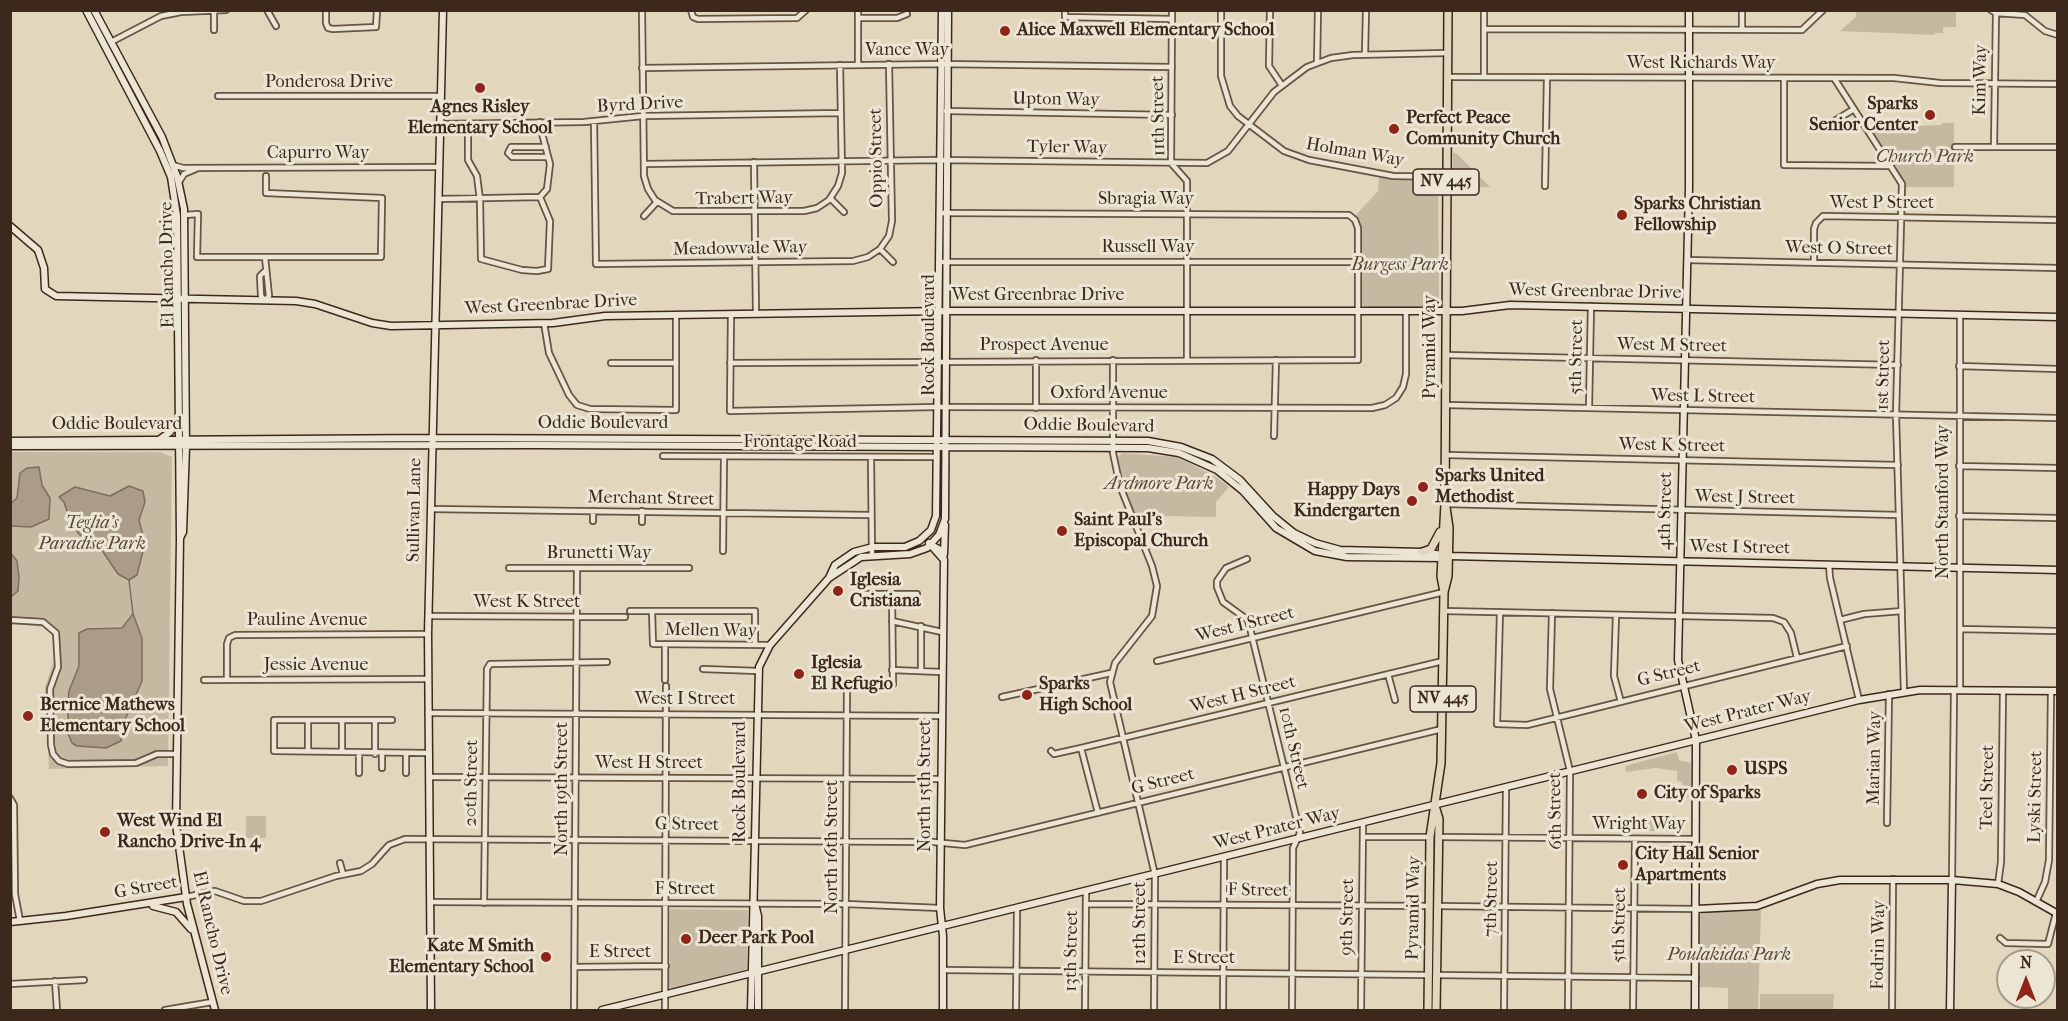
<!DOCTYPE html>
<html>
<head>
<meta charset="utf-8">
<style>
  body { margin:0 }
  #map { position:relative; width:2068px; height:1021px; overflow:hidden; background:#e2d7bd; font-family:"IM FELL French Canon",serif }
  canvas { display:block }
  .frame { position:absolute; inset:0; border:12px solid #3c291c; pointer-events:none }
  .north { position:absolute; left:1996px; top:949px; width:60px; height:60px; box-sizing:border-box; background:#ece5d4; border:2px solid #a69a8a; border-radius:50%; rotate:0deg; font-size:16px; font-weight:700; line-height:24px; text-align:center; color:#3c291c }
  .north::after { content:''; display:block; margin:auto; width:21px; height:27px; background:#8f2418; clip-path:polygon(50% 0,100% 100%,50% 72%,0 100%) }
</style>
</head>
<body>
<div id="map">
<canvas width="2068" height="1021"></canvas>
<div class="frame"></div>
<div class="north">N</div>
</div>
<script>
const ctx = document.querySelector('canvas').getContext('2d');
ctx.lineJoin = 'round';
function fillPath(path, color) { ctx.fillStyle = color; ctx.fill(path, 'evenodd'); }
const shape = rows => new Path2D(rows.map(r => 'M' + r).join(''));
function stroke(path, color, width, dash) { ctx.strokeStyle = color; ctx.lineWidth = width; ctx.lineCap = dash ? 'butt' : 'round'; ctx.setLineDash(dash || []); ctx.stroke(path); }
function write(font, color, halo, rows, align = 'center') {
  ctx.font = font + ' "IM FELL French Canon",serif'; ctx.lineWidth = 6; ctx.setLineDash([]); ctx.textBaseline = 'middle'; ctx.strokeStyle = halo; ctx.fillStyle = color; for (const [text, x, y, turn = 0] of rows) {
    ctx.save(); ctx.translate(x, y); ctx.rotate((+turn || 0) * Math.PI / 180); ctx.textAlign = isNaN(turn) ? turn : align; if (halo) ctx.strokeText(text, 0, 0); ctx.fillText(text, 0, 0); ctx.restore();
  }
}
fillPath(shape([
  [1856,11,1956,11,1956,27,1943,27,1943,33,1935,33,1935,35,1840,31,1856,17],
  [1942,123,1954,123,1954,187,1904,187,1903,179,1871,131,1914,131,1915,126,1942,125],
  [1453,152,1457,154,1490,187,1453,187],
  [1379,177,1438,183,1439,307,1366,307,1360,304,1360,228,1355,216,1378,191],
  [10,452,160,452,172,457,168,766,49,769,45,687,54,660,54,637,45,627,11,624],
  [1122,453,1177,457,1218,478,1229,487,1216,502,1216,517,1166,516,1143,526,1139,525,1122,479,1118,457],
  [1677,752,1679,760,1691,763,1691,798,1685,797,1682,782,1677,781,1677,771,1656,768,1626,772,1625,766],
  [246,816,266,816,266,838,246,838],
  [1648,816,1676,816,1676,831,1648,831],
  [670,909,748,910,747,969,673,989,669,987,666,973,670,968],
  [1761,910,1758,1010,1728,1010,1728,988,1699,987,1700,915,1705,912],
  [1760,994,1834,994,1833,1010,1760,1010]
]), '#c6b9a2');
const water = shape([
  [39,467,42,485,50,498,49,519,31,527,11,526,11,503,17,498,20,473,27,468,39,467],
  [129,486,143,491,145,502,139,520,145,543,137,575,129,580,118,574,99,546,80,535,71,524,64,502,59,497,75,487,110,496,129,486],
  [10,552,17,561,19,577,18,591,11,597,10,552],
  [133,614,142,638,142,681,125,720,121,741,106,748,77,746,72,743,68,734,68,701,69,691,79,666,79,633,87,629,122,628,133,614]
]);
fillPath(water, '#aa9c86');
stroke(water, '#7e6e5c', 1.5);
stroke(shape([
  [129,580,133,614]
]), '#7e6e5c', 1.5);
const street = shape([
  [267,10,276,26],
  [326,10,326,23,328,28,333,29,376,27,377,10],
  [642,10,644,176,648,189,655,200,673,211,804,211,817,208,829,200,838,186,842,173,840,65],
  [691,10,693,17,698,19,797,18,806,10],
  [858,10,858,65],
  [1065,10,1065,17,1172,19],
  [1172,10,1171,163,1187,181,1187,360],
  [1221,10,1221,76,1230,106,1238,116,1284,151,1309,160,1393,176,1446,177],
  [1270,10,1269,66,1281,84],
  [1991,10,1996,13,2025,15,2045,31,2058,35],
  [214,12,214,30],
  [858,18,897,18,907,14],
  [1484,29,1802,30,1823,10],
  [1742,30,1742,10],
  [111,42,161,16,181,12,226,10],
  [1365,54,1366,10],
  [1317,63,1318,10],
  [642,68,941,64,1172,67],
  [1447,77,1894,78,1940,83,2058,84],
  [1484,77,1484,10],
  [1784,78,1784,165,1891,166],
  [1834,78,1902,184,1896,415,1904,692],
  [218,96,441,96],
  [946,111,1172,115],
  [1836,120,1854,109],
  [594,121,596,264,853,261,868,257,880,249,889,236,892,221,889,64],
  [440,124,584,122,643,116,841,113],
  [468,131,468,160,477,176,480,200,481,259,522,270,537,271,548,269,550,221,540,197],
  [546,147,511,147,508,153,512,157,548,157],
  [1955,147,2058,147],
  [1994,147,1996,13],
  [754,162,756,313],
  [644,164,939,160,1207,163,1228,151,1274,92,1307,67,1331,58,1353,55,1447,53],
  [173,165,183,168,439,167],
  [179,182,184,174,198,168],
  [1545,186,1547,77],
  [830,198,844,212],
  [438,199,540,197,547,189,550,164,539,122],
  [185,215,198,214,197,257,265,257,269,296,265,300],
  [644,216,657,202],
  [880,249,893,262],
  [265,257,381,257,382,198,266,193,266,176],
  [1687,260,2058,268],
  [943,262,1358,262],
  [1814,262,1814,229,1816,223,1823,216,2058,220],
  [264,272,260,276,261,296,265,300],
  [731,314,730,411,937,407,1372,408,1385,405,1396,398,1403,387,1406,374,1406,311],
  [1960,315,1960,690],
  [544,323,549,353,569,395,577,405,590,409,676,410,676,315],
  [1446,355,1898,365],
  [1036,360,1036,408],
  [1113,360,1113,453,1120,486,1152,566,1157,586,1152,616,1115,663,1110,682,1155,875,1154,1010],
  [611,363,676,363],
  [730,363,1358,360,1358,228,1355,220,1349,215,939,213],
  [1959,366,2058,369],
  [1446,405,2058,418],
  [1589,408,1591,306],
  [1274,436,1276,360],
  [1446,455,1898,465],
  [663,456,937,457],
  [871,457,872,555],
  [1959,466,2058,468],
  [1445,504,1899,515],
  [431,509,870,515],
  [593,511,593,521],
  [1959,516,2058,518],
  [642,522,642,511],
  [723,551,724,456],
  [1247,559,1226,568,1217,581,1217,587,1223,602,1248,620,1300,833,1293,848,1292,1010],
  [1829,565,1830,578,1859,700],
  [509,568,689,568],
  [860,594,917,594],
  [892,594,893,684],
  [630,611,755,611,755,645],
  [652,611,653,644,770,645],
  [1444,611,1773,618,1784,622,1791,633,1797,658],
  [1500,612,1497,724,1527,725,1847,646],
  [1552,613,1550,689,1570,771,1568,1010],
  [1616,615,1614,676,1621,702],
  [429,616,625,617],
  [10,620,43,622,56,633,58,667,50,689,51,745,53,754,59,761,68,764,136,763,157,754,177,754],
  [1840,620,1864,614,1902,611],
  [892,621,942,632],
  [921,626,921,670],
  [1960,629,2058,631],
  [665,644,665,680],
  [1157,661,1444,592],
  [703,669,758,671],
  [892,670,942,672],
  [1388,674,1395,700],
  [204,680,428,679],
  [227,680,227,644,229,638,235,635,428,634],
  [1002,697,1111,673],
  [428,713,942,716],
  [308,720,308,751],
  [342,720,342,752],
  [375,720,375,754],
  [392,720,274,720,274,751,429,753],
  [1081,748,1098,813],
  [1051,751,1054,754,1081,748,1443,661],
  [406,753,406,773],
  [359,754,359,773],
  [382,754,382,768],
  [429,777,941,779],
  [10,798,14,805,15,894,20,921],
  [1887,823,1889,694],
  [1363,837,1430,837],
  [1438,837,1696,839],
  [340,863,343,874],
  [1952,880,1954,690],
  [1998,884,2001,862,2003,690],
  [186,897,215,891,244,901,261,901,336,876,361,871,372,864,389,845,405,839,933,842,965,845,1442,729],
  [430,902,846,904,940,908],
  [2036,902,2045,882,2049,860,2051,691],
  [484,903,487,669,490,664,607,662],
  [1086,904,1429,906],
  [1437,906,1696,909],
  [2000,938,2006,943,2048,944,2056,913],
  [574,967,666,966],
  [943,970,1428,975],
  [1436,975,1696,978],
  [55,981,57,1010],
  [10,984,84,980],
  [165,1010,212,1002],
  [574,1010,577,568],
  [665,1010,666,686],
  [845,1010,847,684],
  [1016,1010,1017,909],
  [1085,1010,1086,892],
  [1223,1010,1224,858],
  [1361,1010,1363,824],
  [1504,1010,1506,788],
  [1633,1010,1635,839],
  [1892,1010,1893,879]
]);
const secondary = shape([
  [86,10,160,151,171,177,177,216,180,538,176,824,187,904,215,1010],
  [94,10,162,137,177,176,184,209,186,447,183,532,180,538],
  [1689,10,1689,187,1678,660,1696,740,1695,1010],
  [10,226,38,250,44,268,45,289,56,296,296,301,315,304,372,323,391,326,553,323,605,316,945,311,1462,311,1510,305,2058,317],
  [159,440,170,432,177,422],
  [10,441,432,438,1148,441,1181,447,1212,459,1240,480,1273,516,1294,533,1315,543,1340,550,1422,552,1449,556,2058,570],
  [10,446,535,445,1148,448,1179,453,1217,470,1243,491,1276,528,1315,551,1347,557,1445,558],
  [929,543,944,560],
  [931,545,942,551,944,560,940,908,943,936,943,1010],
  [944,554,945,525],
  [829,578,835,565,854,552,873,547,905,547,919,541,931,530,936,516,942,10],
  [755,904,758,916,758,1010],
  [153,906,176,912,191,929],
  [1696,909,1757,906,1817,884,1840,880,1952,880,1998,884,2019,892,2058,914],
  [10,922,66,916,186,897],
  [431,1010,428,634,443,10],
  [602,1010,1859,700,1920,690,2058,691],
  [751,1010,759,667,770,645,829,578,861,557,910,554,927,548,939,535,945,519,948,10],
  [1950,1010,1952,880]
]);
const primary = shape([
  [1422,552,1431,549,1440,532],
  [1444,592,1441,576,1445,504,1448,10],
  [1435,806,1439,819,1436,1010],
  [1428,1010,1430,837,1441,763,1444,592,1448,576,1449,528,1446,507]
]);
stroke(street, '#665444', 8);
stroke(secondary, '#3c291c', 9);
stroke(primary, '#3c291c', 10);
stroke(street, '#ece5d4', 4.5);
stroke(secondary, '#ece5d4', 6);
stroke(primary, '#e2d7bd', 7);
for (const [x, y, r, color] of [
  [1005,31,6,"#8f2418"],
  [480,88,6,"#8f2418"],
  [1930,115,6,"#8f2418"],
  [1394,129,6,"#8f2418"],
  [1622,215,6,"#8f2418"],
  [1423,487,6,"#8f2418"],
  [1412,501,6,"#8f2418"],
  [1062,531,6,"#8f2418"],
  [838,591,6,"#8f2418"],
  [799,674,6,"#8f2418"],
  [1027,695,6,"#8f2418"],
  [28,716,6,"#8f2418"],
  [1732,770,6,"#8f2418"],
  [1642,794,6,"#8f2418"],
  [105,832,6,"#8f2418"],
  [1623,865,6,"#8f2418"],
  [686,939,6,"#8f2418"],
  [546,957,6,"#8f2418"]
]) { const dot = new Path2D(); dot.arc(x, y, r, 0, 2 * Math.PI); ctx.fillStyle = color; ctx.fill(dot); stroke(dot, '#ece5d4', 2); }
for (const [x, y, w] of [
  [1446,182,66],
  [1443,699,66]
]) { const box = new Path2D(); box.roundRect(x - w / 2, y - 13, w, 26, 4.5); ctx.fillStyle = '#ece5d4'; ctx.fill(box); stroke(box, '#3c291c', 1.5); }
write('bold 16px', '#3c291c', null, [
  ["NV 445",1446,182],
  ["NV 445",1443,699]
]);
write('bold 18px', '#3c291c', '#ece5d4', [
  ["Alice Maxwell Elementary School",1017,31],
  ["Sparks",1918,105,"right"],
  ["Senior Center",1918,126,"right"],
  ["Agnes Risley",480,108,"center"],
  ["Elementary School",480,129,"center"],
  ["Perfect Peace",1406,119],
  ["Community Church",1406,140],
  ["Sparks Christian",1634,205],
  ["Fellowship",1634,226],
  ["Sparks United",1435,477],
  ["Methodist",1435,498],
  ["Happy Days",1400,491,"right"],
  ["Kindergarten",1400,512,"right"],
  ["Saint Paul's",1074,521],
  ["Episcopal Church",1074,542],
  ["Iglesia",850,581],
  ["Cristiana",850,602],
  ["Iglesia",811,664],
  ["El Refugio",811,685],
  ["Sparks",1039,685],
  ["High School",1039,706],
  ["Bernice Mathews",40,706],
  ["Elementary School",40,727],
  ["USPS",1744,770],
  ["City of Sparks",1654,794],
  ["West Wind El",117,822],
  ["Rancho Drive-In 4",117,843],
  ["City Hall Senior",1635,855],
  ["Apartments",1635,876],
  ["Deer Park Pool",698,939],
  ["Kate M Smith",534,947,"right"],
  ["Elementary School",534,968,"right"]
], 'left');
write('18px', '#3c291c', '#ece5d4', [
  ["Vance Way",907,51],
  ["West Richards Way",1701,64],
  ["Kim Way",1981,80,-89],
  ["Ponderosa Drive",329,83],
  ["Upton Way",1056,100,1],
  ["Byrd Drive",640,105,-3],
  ["11th Street",1159,116,-91],
  ["Tyler Way",1067,148,1],
  ["Holman Way",1355,153,10],
  ["Capurro Way",318,154],
  ["Oppio Street",877,158,-91],
  ["Trabert Way",744,199,-1],
  ["Sbragia Way",1146,200],
  ["West P Street",1882,204],
  ["Russell Way",1148,248],
  ["Meadowvale Way",740,249,-1],
  ["West O Street",1839,249,1],
  ["El Rancho Drive",168,265,-91],
  ["West Greenbrae Drive",1595,292,1],
  ["West Greenbrae Drive",1038,296],
  ["West Greenbrae Drive",551,305,-3],
  ["Rock Boulevard",930,335,-90],
  ["Prospect Avenue",1044,346],
  ["West M Street",1672,346,1],
  ["Pyramid Way",1431,347,-90],
  ["5th Street",1577,357,-89],
  ["1st Street",1884,375,-89],
  ["Oxford Avenue",1109,394],
  ["West L Street",1703,397,1],
  ["Oddie Boulevard",603,424],
  ["Oddie Boulevard",117,425],
  ["Oddie Boulevard",1089,426,1],
  ["Frontage Road",800,443],
  ["West K Street",1672,446,1],
  ["West J Street",1745,498,1],
  ["Merchant Street",651,499,1],
  ["North Stanford Way",1944,502,-90],
  ["Sullivan Lane",415,510,-89],
  ["4th Street",1666,511,-89],
  ["West I Street",1740,548,1],
  ["Brunetti Way",599,554],
  ["West K Street",527,603],
  ["Pauline Avenue",307,621],
  ["West I Street",1245,625,-14],
  ["Mellen Way",711,631,1],
  ["Jessie Avenue",316,666],
  ["G Street",1669,674,-14],
  ["West H Street",1243,695,-14],
  ["West I Street",685,700],
  ["West Prater Way",1748,712,-14],
  ["10th Street",1293,748,77],
  ["Marian Way",1875,758,-89],
  ["West H Street",649,764],
  ["Rock Boulevard",741,782,-90],
  ["G Street",1163,782,-14],
  ["20th Street",472,783,-89],
  ["North 15th Street",926,786,-90],
  ["Teel Street",1988,787,-89],
  ["North 19th Street",563,789,-90],
  ["Lyski Street",2036,797,-89],
  ["6th Street",1556,811,-91],
  ["G Street",687,825,1],
  ["Wright Way",1639,825],
  ["West Prater Way",1277,829,-14],
  ["North 16th Street",833,847,-90],
  ["G Street",146,888,-10],
  ["F Street",685,890],
  ["F Street",1258,891,1],
  ["7th Street",1492,899,-89],
  ["Pyramid Way",1414,908,-89],
  ["9th Street",1348,917,-89],
  ["12th Street",1141,923,-90],
  ["5th Street",1620,925,-89],
  ["El Rancho Drive",212,933,77],
  ["Fodrin Way",1879,945,-89],
  ["13th Street",1072,951,-89],
  ["E Street",620,953],
  ["E Street",1204,959]
]);
write('italic 18px', '#584637', '#ece5d4', [
  ["Church Park",1925,158],
  ["Burgess Park",1400,266],
  ["Ardmore Park",1159,485],
  ["Teglia's",92,524],
  ["Paradise Park",92,545],
  ["Poulakidas Park",1729,956]
]);
</script>
</body>
</html>
